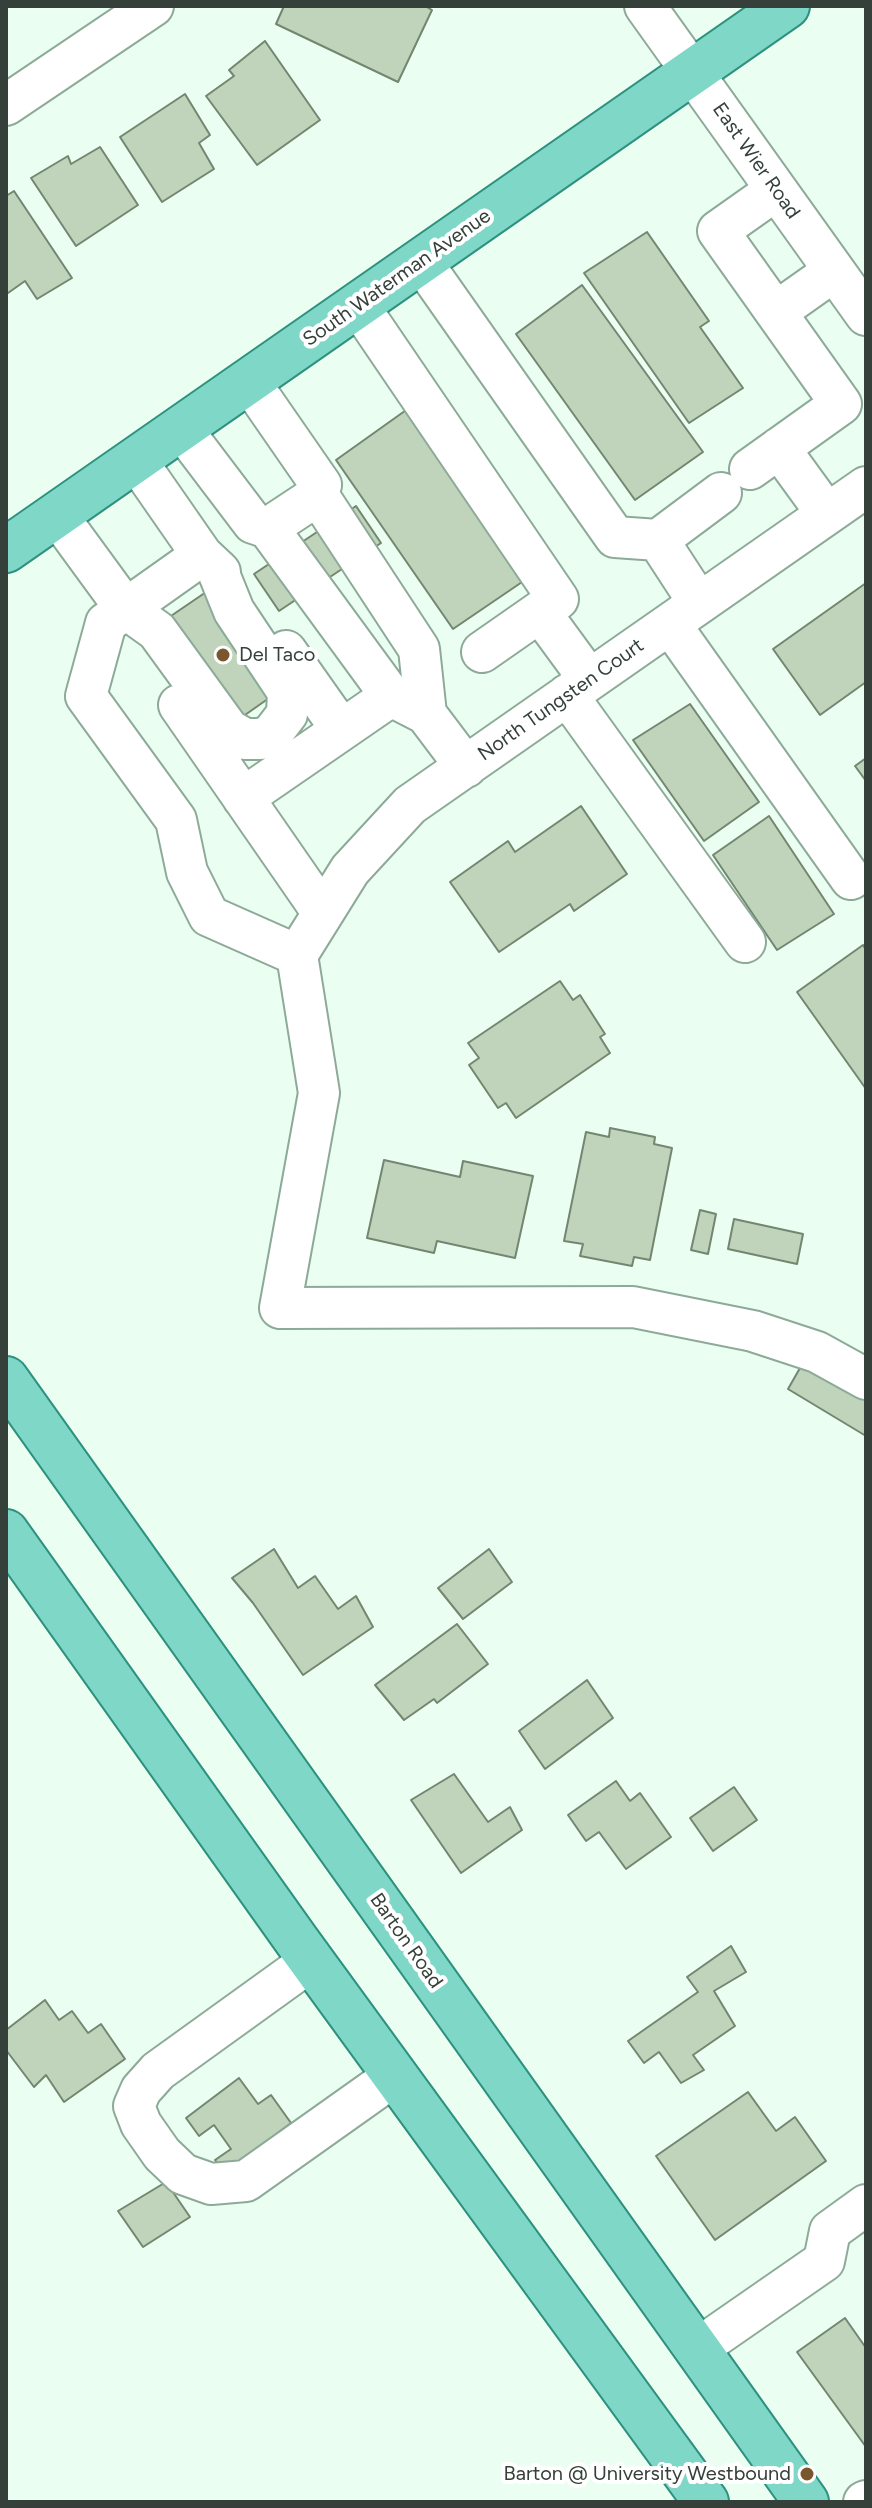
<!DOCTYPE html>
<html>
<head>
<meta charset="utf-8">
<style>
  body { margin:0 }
  #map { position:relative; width:872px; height:2508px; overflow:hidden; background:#ebfef2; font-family:Figtree,sans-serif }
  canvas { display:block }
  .frame { position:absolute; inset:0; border:8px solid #344039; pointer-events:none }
</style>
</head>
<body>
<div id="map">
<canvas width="872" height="2508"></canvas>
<div class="frame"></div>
</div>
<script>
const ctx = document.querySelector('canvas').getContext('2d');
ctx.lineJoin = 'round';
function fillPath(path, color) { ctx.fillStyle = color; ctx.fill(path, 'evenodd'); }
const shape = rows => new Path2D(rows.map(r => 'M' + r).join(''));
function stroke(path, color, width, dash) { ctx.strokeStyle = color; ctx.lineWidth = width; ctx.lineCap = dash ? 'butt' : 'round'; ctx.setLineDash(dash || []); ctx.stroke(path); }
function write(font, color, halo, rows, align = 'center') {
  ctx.font = font + ' Figtree,sans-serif'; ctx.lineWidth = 8; ctx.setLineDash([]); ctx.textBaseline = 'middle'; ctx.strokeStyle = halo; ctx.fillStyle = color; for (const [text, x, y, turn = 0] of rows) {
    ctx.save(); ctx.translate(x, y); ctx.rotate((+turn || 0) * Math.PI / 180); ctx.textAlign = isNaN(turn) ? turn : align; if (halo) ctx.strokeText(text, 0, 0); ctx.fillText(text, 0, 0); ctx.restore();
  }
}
const building = shape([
  [284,6,425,6,432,10,398,82,276,24,284,6],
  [265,41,320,120,257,165,206,96,234,76,229,70,265,41],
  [185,94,210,135,199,143,214,169,162,202,120,137,185,94],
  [100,147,138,205,76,246,31,178,68,156,71,164,100,147],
  [14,191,72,278,37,299,25,281,8,293,6,290,6,196,14,191],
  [647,232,709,321,700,327,743,388,689,423,584,273,647,232],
  [582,285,703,452,635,500,516,334,582,285],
  [409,408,525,580,453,629,336,460,409,408],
  [356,506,381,543,279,611,254,574,356,506],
  [866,583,866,682,820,715,773,649,866,583],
  [212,588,282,689,235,722,165,620,212,588],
  [690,704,759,802,704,841,633,740,690,704],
  [866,758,866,781,855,766,866,758],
  [581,806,627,874,574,911,570,904,499,952,450,882,508,841,515,852,581,806],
  [769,816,834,914,777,950,713,855,769,816],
  [863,945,866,950,866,1089,797,992,863,945],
  [560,981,573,1000,580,995,605,1034,600,1037,610,1053,516,1118,506,1103,498,1108,469,1065,479,1058,468,1043,560,981],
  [610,1128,655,1137,654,1144,672,1148,650,1260,634,1257,632,1266,580,1256,583,1244,564,1241,586,1132,609,1137,610,1128],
  [384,1160,460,1177,463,1161,533,1176,515,1258,437,1241,434,1253,367,1238,384,1160],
  [700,1210,716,1214,708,1254,691,1250,700,1210],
  [734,1219,803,1234,797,1264,728,1249,734,1219],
  [804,1361,866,1399,866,1436,788,1389,804,1361],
  [274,1549,298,1588,315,1576,338,1609,356,1596,373,1627,303,1675,253,1603,232,1578,274,1549],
  [489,1549,512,1582,463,1619,438,1588,489,1549],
  [457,1624,488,1664,437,1703,434,1699,404,1720,375,1685,457,1624],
  [587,1680,613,1718,545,1769,519,1731,587,1680],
  [454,1774,488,1822,510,1807,522,1830,461,1873,411,1800,454,1774],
  [616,1781,630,1801,640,1793,671,1837,626,1869,599,1832,586,1841,568,1815,616,1781],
  [734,1787,757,1820,713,1851,690,1818,734,1787],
  [731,1946,746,1972,714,1991,735,2026,693,2055,704,2070,681,2083,659,2052,644,2063,628,2041,698,1992,687,1977,731,1946],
  [45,2000,59,2020,72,2011,88,2033,101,2024,125,2059,64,2102,46,2075,34,2087,6,2050,6,2030,45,2000],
  [239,2078,258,2104,271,2095,291,2123,225,2173,215,2160,231,2149,214,2125,199,2136,186,2118,239,2078],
  [748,2092,776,2131,795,2117,826,2161,715,2240,656,2156,748,2092],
  [166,2182,190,2217,143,2247,118,2211,166,2182],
  [845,2318,866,2348,866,2447,797,2352,845,2318]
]);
fillPath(building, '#bfd4bb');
stroke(building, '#73866f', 2);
const minor = shape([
  [645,6,866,315],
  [6,105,153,6],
  [421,261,615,537,658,540],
  [358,305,558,599,482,652],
  [776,312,834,271],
  [181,428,253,523,268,528,318,495,321,485,249,381],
  [779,448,827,514],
  [136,460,202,555,220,572],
  [750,469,841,404,718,231,776,190],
  [318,495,419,649,426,714],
  [57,515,125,608,157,631,229,730,245,739,260,739,271,735,287,714,288,692,234,611,217,569],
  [268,528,391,696,426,714,466,767],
  [202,555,106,623,86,696,176,820,187,872,209,916,297,955],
  [699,603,658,540,721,493],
  [540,612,589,679],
  [670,624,851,879],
  [286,651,341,729],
  [567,695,745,942],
  [179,705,323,913],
  [243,798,391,696],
  [297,955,319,1093,280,1308,633,1307,753,1331,817,1352,866,1379],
  [297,955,350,870,410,805,866,487],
  [312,1960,158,2071,141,2090,134,2106,141,2124,162,2154,183,2174,211,2184,246,2181,394,2076],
  [697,2349,824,2261,830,2231,866,2205],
  [864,2502,866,2501]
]);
const major = shape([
  [6,550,787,6],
  [6,1379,806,2502],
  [6,1532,297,1941,706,2502]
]);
stroke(minor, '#8daa98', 44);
stroke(major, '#2d917d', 48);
stroke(minor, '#fff', 40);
stroke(major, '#7fd7c7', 44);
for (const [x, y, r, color] of [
  [223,655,8,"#7a562f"],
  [807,2474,8,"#7a562f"]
]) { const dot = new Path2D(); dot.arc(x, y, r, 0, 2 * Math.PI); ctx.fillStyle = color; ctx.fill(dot); stroke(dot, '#fff', 3); }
write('20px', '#344039', '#fff', [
  ["East Wier Road",756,161,55],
  ["South Waterman Avenue",397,278,-35],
  ["North Tungsten Court",561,700,-35],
  ["Barton Road",406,1941,55]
]);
write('20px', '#344039', '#fff', [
  ["Del Taco",239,655],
  ["Barton @ University Westbound",791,2474,"right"]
], 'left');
</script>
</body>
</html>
